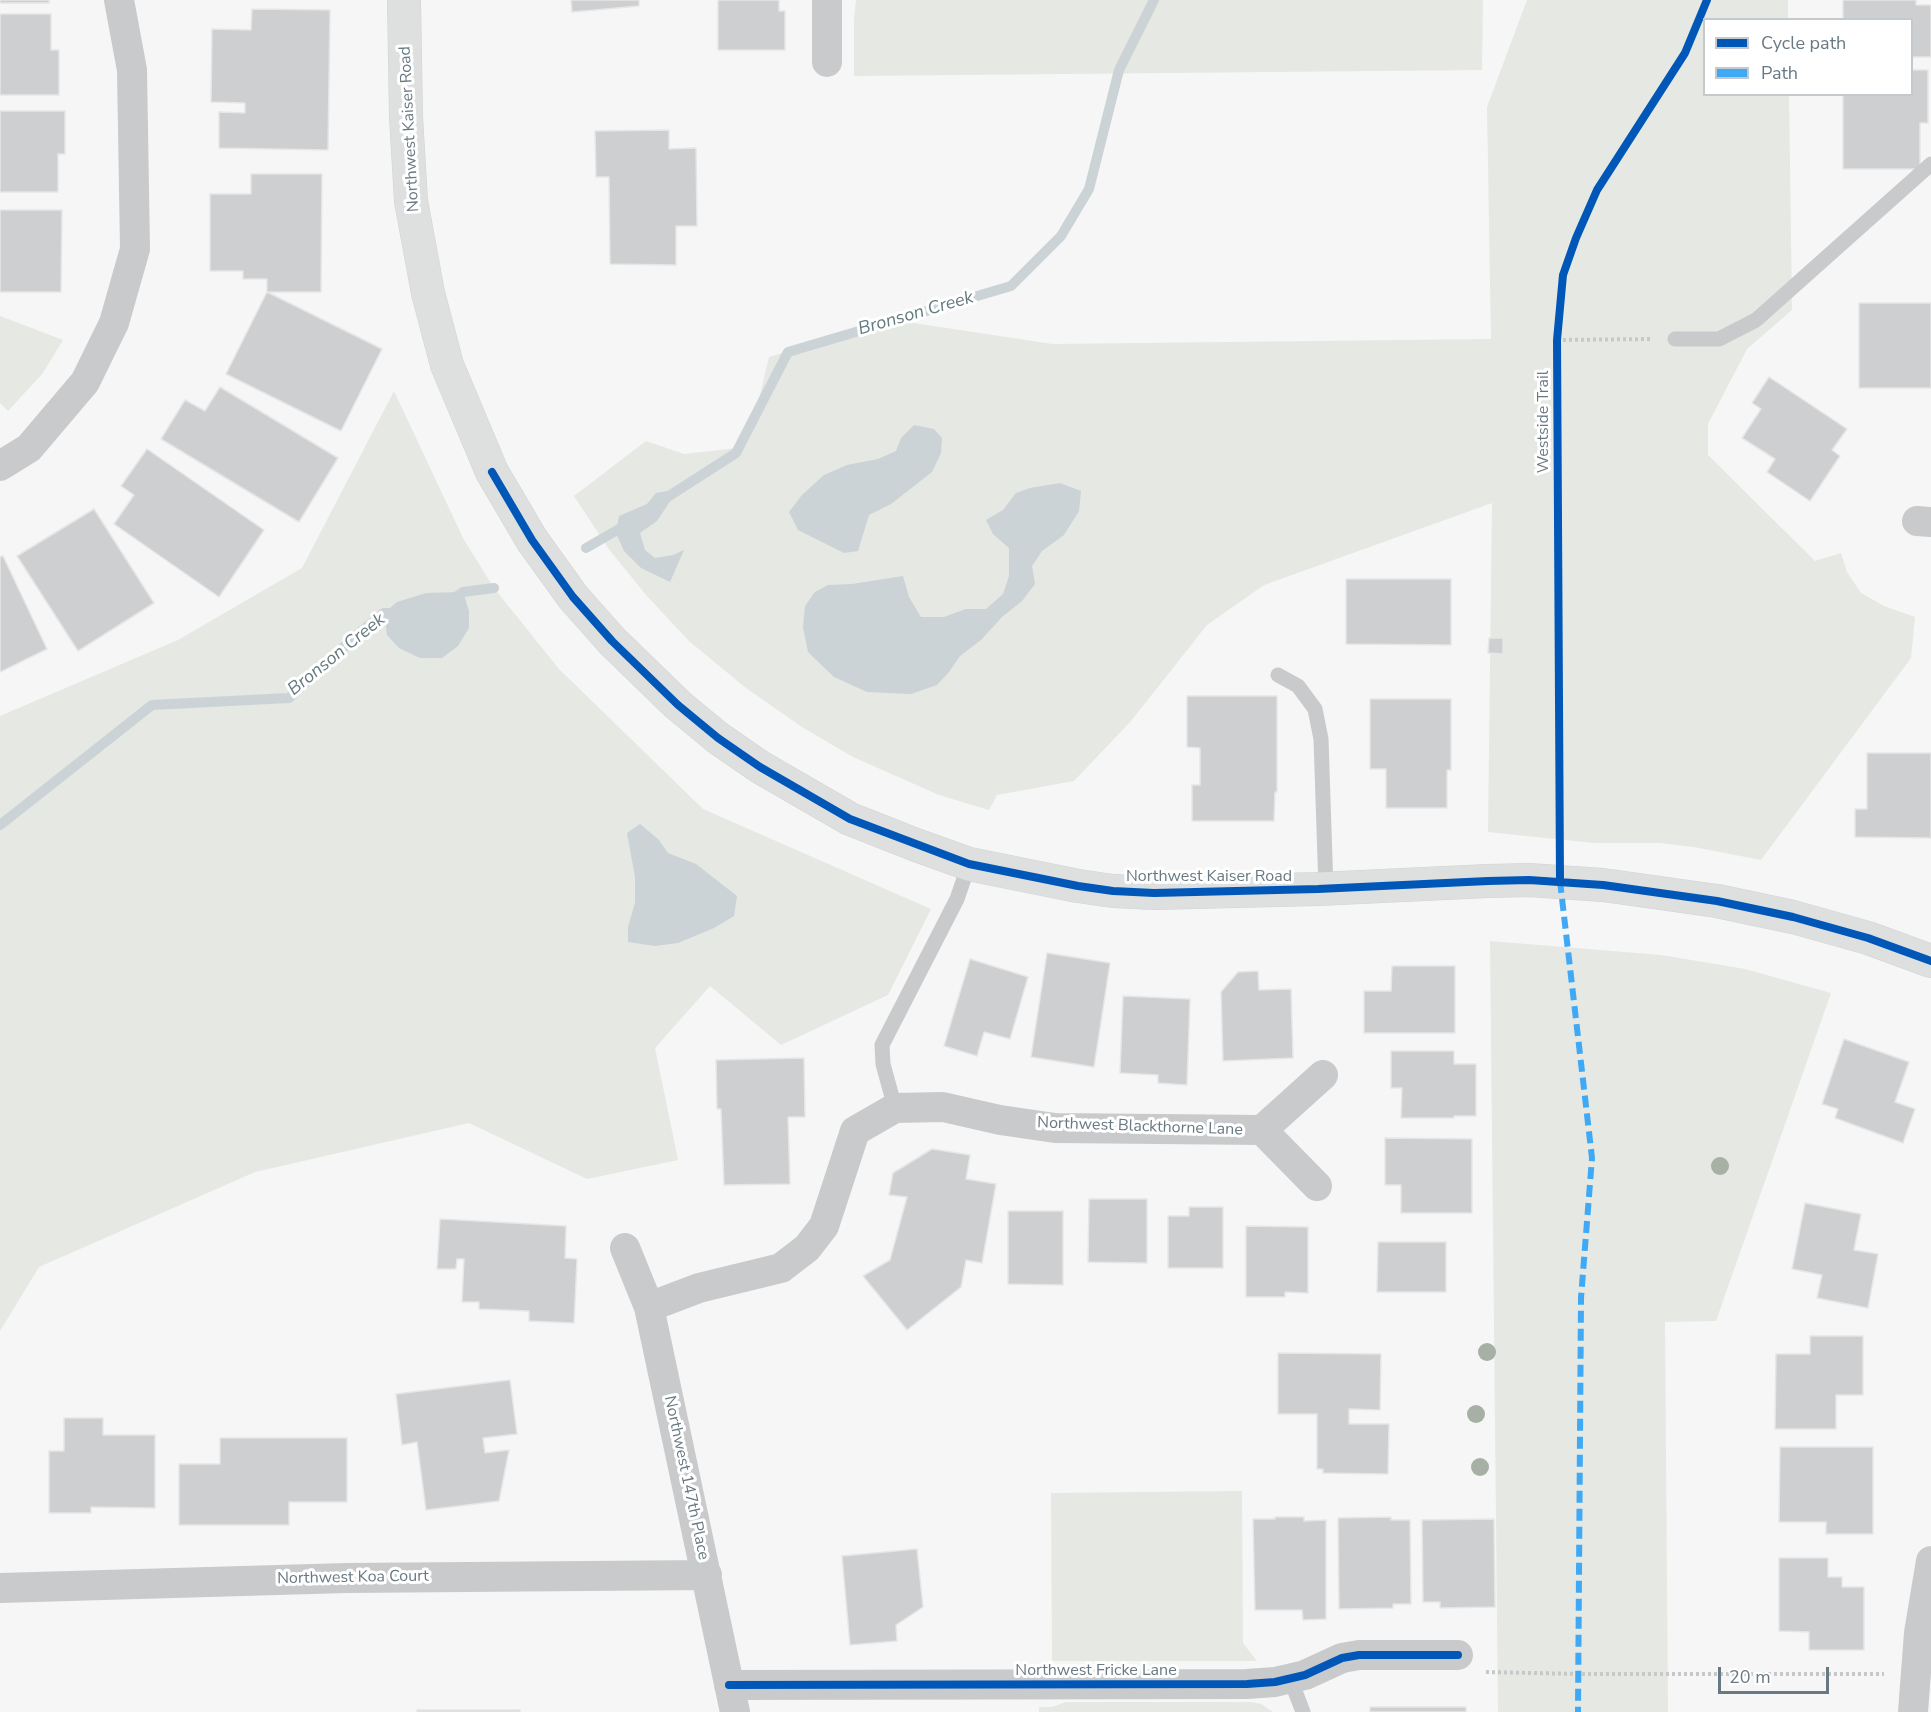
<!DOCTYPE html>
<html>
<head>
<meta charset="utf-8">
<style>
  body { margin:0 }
  #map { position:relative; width:1931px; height:1712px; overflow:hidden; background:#f6f6f6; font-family:"Nunito Sans",sans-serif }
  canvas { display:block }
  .legend { position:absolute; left:1703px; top:18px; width:210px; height:78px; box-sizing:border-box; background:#fff; border:2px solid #c3c9cd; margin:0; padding:8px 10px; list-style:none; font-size:18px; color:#687983 }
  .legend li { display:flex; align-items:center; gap:12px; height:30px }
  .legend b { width:30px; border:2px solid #c3c9cd }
  .scale { position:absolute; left:1718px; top:1667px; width:111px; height:27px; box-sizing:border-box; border:3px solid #687983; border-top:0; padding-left:8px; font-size:18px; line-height:21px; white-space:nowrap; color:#687983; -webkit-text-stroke:4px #fff; paint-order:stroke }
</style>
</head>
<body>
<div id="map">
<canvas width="1931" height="1712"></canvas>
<ul class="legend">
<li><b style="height:8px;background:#0057b8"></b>Cycle path</li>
<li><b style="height:8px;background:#3fa9f5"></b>Path</li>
</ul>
<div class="scale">20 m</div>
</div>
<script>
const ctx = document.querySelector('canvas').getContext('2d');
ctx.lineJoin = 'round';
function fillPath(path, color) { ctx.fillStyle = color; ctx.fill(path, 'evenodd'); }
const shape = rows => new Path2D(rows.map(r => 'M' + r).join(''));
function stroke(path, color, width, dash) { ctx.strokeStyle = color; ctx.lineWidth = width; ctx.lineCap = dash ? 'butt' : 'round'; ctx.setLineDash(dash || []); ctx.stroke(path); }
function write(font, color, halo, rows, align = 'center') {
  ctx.font = font + ' "Nunito Sans",sans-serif'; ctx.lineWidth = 6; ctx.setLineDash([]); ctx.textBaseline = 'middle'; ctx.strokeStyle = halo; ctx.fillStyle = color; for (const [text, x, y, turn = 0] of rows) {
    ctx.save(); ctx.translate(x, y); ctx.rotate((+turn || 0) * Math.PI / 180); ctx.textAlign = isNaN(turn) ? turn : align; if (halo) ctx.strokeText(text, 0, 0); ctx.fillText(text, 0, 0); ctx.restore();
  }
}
fillPath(shape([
  [856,0,1483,0,1482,70,854,76,854,19],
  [1527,0,1788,0,1788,19,1704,20,1704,94,1789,95,1792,310,1747,349,1708,424,1708,455,1815,561,1841,553,1847,572,1861,593,1884,606,1915,617,1911,658,1761,860,1694,847,1660,843,1594,843,1488,832,1492,503,1264,585,1207,625,1131,721,1074,781,997,795,989,810,939,795,853,757,802,727,746,688,689,641,646,595,608,548,574,496,646,441,684,454,737,448,751,433,769,357,894,320,1052,344,1491,339,1487,107],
  [0,316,63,340,43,373,8,411,0,403],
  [394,391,464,540,494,588,559,669,703,809,931,909,888,995,781,1045,710,986,655,1048,678,1160,587,1179,469,1123,255,1172,39,1267,0,1331,0,716,178,640,302,568],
  [1490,941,1661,955,1745,969,1831,993,1716,1321,1665,1322,1668,1712,1498,1712],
  [1242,1491,1243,1643,1257,1661,1052,1661,1051,1493],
  [1066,1702,1251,1702,1261,1704,1273,1712,1039,1712,1039,1707,1052,1707]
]), '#e5e8e3');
fillPath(shape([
  [914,425,934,429,942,438,941,453,932,472,891,504,869,515,858,551,844,553,798,530,789,512,802,495,824,475,847,465,878,459,896,451,901,438],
  [1060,483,1081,491,1079,511,1064,535,1042,551,1032,566,1035,584,1022,601,1002,617,981,640,960,656,949,672,937,685,911,694,867,692,834,677,808,652,803,627,805,606,815,592,828,585,852,584,903,576,909,597,921,617,944,617,966,609,986,609,1003,594,1009,576,1009,548,993,534,986,520,1003,510,1016,493,1030,488],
  [678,489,657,521,640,533,645,550,655,558,673,555,684,550,670,582,641,568,624,551,616,533,619,516,647,504,656,493],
  [463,592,469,611,469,628,458,646,442,658,420,658,399,648,387,635,384,613,397,602,426,593],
  [640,824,659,840,668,853,696,864,737,896,734,916,714,928,678,943,655,946,628,942,628,927,635,903,635,877,627,833]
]), '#cbd3d6');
stroke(shape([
  [666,498,736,453,788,352,1011,286,1061,236,1089,189,1119,70,1154,0],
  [586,548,626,525],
  [452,600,463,592,494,588],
  [0,825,152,705,289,698,357,635,384,613,398,613]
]), '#cbd3d6', 10);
const building = shape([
  [0,0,49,0,49,3,0,3,0,0],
  [571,0,639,0,639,6,572,12,571,0],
  [718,0,779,0,779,11,785,11,785,50,718,50,718,0],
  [1843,0,1916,0,1916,5,1931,5,1931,57,1912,57,1912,20,1843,20,1843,0],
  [252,9,330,10,328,150,219,148,219,112,245,113,245,103,211,102,212,29,251,30,252,9],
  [0,14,51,14,51,50,59,50,59,95,0,95,0,14],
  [1912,70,1928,70,1928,123,1920,123,1920,169,1843,169,1843,94,1912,94,1912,70],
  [0,111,65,111,65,154,58,154,58,192,0,192,0,111],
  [669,130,669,149,696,148,697,226,676,226,676,265,610,264,609,177,596,177,595,131,669,130],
  [251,174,322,174,321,292,267,292,267,279,243,279,243,271,210,271,210,194,251,194,251,174],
  [0,210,62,210,61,292,0,292,0,210],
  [267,292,382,349,341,431,226,374,267,292],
  [1859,303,1931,303,1931,388,1859,388,1859,303],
  [1769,377,1847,429,1832,450,1840,456,1810,501,1767,472,1775,459,1742,438,1761,409,1752,403,1769,377],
  [220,387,338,458,299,522,161,439,185,400,205,411,220,387],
  [147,449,264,530,219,597,114,524,134,495,121,486,147,449],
  [94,509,154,603,78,651,17,556,94,509],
  [3,556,47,649,0,672,0,557,3,556],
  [1346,579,1451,579,1451,645,1346,644,1346,579],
  [1489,638,1503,638,1503,654,1488,653,1489,638],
  [1187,696,1277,696,1277,792,1275,792,1274,821,1192,821,1192,785,1200,785,1200,748,1187,747,1187,696],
  [1370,699,1451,699,1451,770,1447,770,1447,808,1386,808,1386,769,1370,769,1370,699],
  [1867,753,1931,753,1931,838,1855,837,1855,809,1867,809,1867,753],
  [1047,953,1110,963,1094,1067,1031,1057,1047,953],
  [970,959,1028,977,1010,1039,984,1032,977,1056,944,1046,970,959],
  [1392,966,1455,966,1455,1033,1364,1033,1364,991,1391,991,1392,966],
  [1258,971,1259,990,1291,989,1293,1058,1223,1061,1221,992,1238,972,1258,971],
  [1123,996,1190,999,1187,1085,1158,1083,1158,1075,1120,1073,1123,996],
  [1844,1039,1909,1062,1895,1102,1915,1109,1903,1143,1835,1118,1838,1109,1822,1104,1844,1039],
  [1391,1051,1454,1051,1454,1064,1476,1064,1476,1116,1454,1116,1454,1118,1401,1118,1402,1088,1391,1088,1391,1051],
  [804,1058,805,1117,788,1117,790,1184,724,1185,721,1109,717,1109,716,1060,804,1058],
  [1385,1138,1472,1139,1472,1213,1401,1213,1401,1185,1385,1185,1385,1138],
  [932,1149,970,1155,966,1179,996,1184,982,1263,966,1260,961,1287,907,1330,863,1276,890,1260,907,1197,889,1195,893,1173,932,1149],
  [1089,1199,1147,1199,1147,1263,1088,1262,1089,1199],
  [1805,1203,1861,1214,1854,1250,1878,1254,1868,1308,1817,1298,1822,1275,1792,1269,1805,1203],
  [1189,1207,1223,1207,1223,1268,1168,1268,1168,1216,1189,1216,1189,1207],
  [1008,1211,1063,1211,1063,1285,1008,1284,1008,1211],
  [440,1219,566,1226,565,1258,577,1259,574,1323,529,1321,529,1311,479,1309,479,1302,462,1302,464,1259,457,1259,456,1269,437,1269,440,1219],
  [1246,1226,1308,1227,1308,1293,1285,1292,1285,1297,1246,1297,1246,1226],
  [1378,1242,1446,1242,1446,1292,1377,1292,1378,1242],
  [1810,1336,1863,1336,1863,1395,1836,1395,1836,1429,1775,1429,1776,1354,1810,1354,1810,1336],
  [1278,1353,1381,1354,1380,1410,1349,1409,1349,1424,1389,1424,1388,1474,1323,1473,1323,1469,1317,1469,1317,1414,1278,1414,1278,1353],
  [510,1380,517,1434,483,1438,485,1453,509,1450,499,1501,426,1510,417,1442,402,1445,396,1394,510,1380],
  [64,1418,103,1418,103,1435,155,1435,155,1508,91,1507,91,1513,49,1513,49,1451,64,1451,64,1418],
  [220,1438,347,1438,347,1502,289,1502,289,1525,179,1525,179,1464,220,1464,220,1438],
  [1780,1447,1873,1447,1873,1534,1826,1534,1826,1522,1779,1522,1780,1447],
  [1275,1517,1304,1517,1304,1521,1326,1520,1326,1619,1303,1620,1302,1610,1255,1610,1253,1519,1275,1519,1275,1517],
  [1391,1517,1391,1520,1410,1520,1411,1604,1393,1604,1393,1608,1339,1609,1338,1518,1391,1517],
  [1494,1519,1495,1607,1440,1608,1440,1602,1423,1602,1422,1520,1494,1519],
  [917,1549,923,1607,896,1625,897,1641,850,1645,842,1556,917,1549],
  [1779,1558,1828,1558,1828,1577,1842,1577,1842,1587,1864,1587,1864,1650,1809,1650,1809,1632,1779,1631,1779,1558],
  [1370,1707,1466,1707,1466,1712,1370,1712,1370,1707],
  [417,1710,520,1710,520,1712,417,1712,417,1710]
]);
fillPath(building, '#cdcfd0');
stroke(building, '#e6e6e6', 1.5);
const secondary = shape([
  [404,0,406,117,411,201,428,293,447,365,492,472,532,540,573,597,612,641,678,705,718,738,760,767,850,819,916,845,969,864,1078,886,1113,891,1154,893,1318,889,1488,881,1529,880,1603,885,1717,901,1793,917,1868,938,1931,961]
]);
stroke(secondary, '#d2d3d4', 34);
stroke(shape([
  [1557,340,1650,339],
  [1486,1672,1579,1674,1884,1674]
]), '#c6c8c9', 4, [3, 3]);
stroke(shape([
  [1675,339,1719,339,1756,320,1931,164],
  [1278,675,1298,686,1315,709,1321,739,1326,889],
  [895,1108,883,1064,882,1045,957,899,969,864],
  [1290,1678,1303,1712]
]), '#c9cacb', 15);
stroke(shape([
  [827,62,827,0],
  [0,466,29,448,85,382,114,323,135,249,132,70,119,0],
  [1917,521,1931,522],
  [1317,1186,1262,1130,1323,1075],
  [625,1248,649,1307,735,1712],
  [649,1307,699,1288,781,1268,807,1248,824,1226,855,1131,895,1108,943,1107,1000,1120,1055,1128,1262,1130],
  [0,1588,347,1578,707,1575],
  [729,1685,1247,1684,1275,1682,1305,1675,1342,1658,1359,1655,1458,1655],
  [1913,1712,1919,1633,1931,1561]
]), '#c9cacb', 30);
stroke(secondary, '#dedfdf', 33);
stroke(shape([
  [1560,881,1592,1158,1581,1298,1578,1712]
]), '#3fa9f5', 6, [12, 6]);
stroke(shape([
  [492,472,532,540,573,597,612,641,678,705,718,738,760,767,850,819,969,864,1078,886,1113,891,1154,893,1318,889,1488,881,1529,880,1603,885,1717,901,1793,917,1868,938,1931,961],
  [1560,881,1557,340,1563,275,1576,238,1597,190,1685,53,1707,0],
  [729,1685,1247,1684,1275,1682,1305,1675,1342,1658,1359,1655,1458,1655]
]), '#0057b8', 8);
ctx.fillStyle = '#a7b0a5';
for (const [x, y] of [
  [1720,1166],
  [1487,1352],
  [1476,1414],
  [1480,1467]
]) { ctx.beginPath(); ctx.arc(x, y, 9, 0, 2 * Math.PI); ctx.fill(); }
write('16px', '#687983', '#fff', [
  ["Northwest Kaiser Road",410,129,-93],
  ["Westside Trail",1544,422,-90],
  ["Northwest Kaiser Road",1209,877],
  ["Northwest Blackthorne Lane",1140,1127,2],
  ["Northwest 147th Place",686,1478,78],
  ["Northwest Koa Court",353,1578,-1],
  ["Northwest Fricke Lane",1096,1671]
]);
write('italic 18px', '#647a7f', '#fff', [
  ["Bronson Creek",916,314,-16],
  ["Bronson Creek",337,655,-39]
]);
</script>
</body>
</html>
